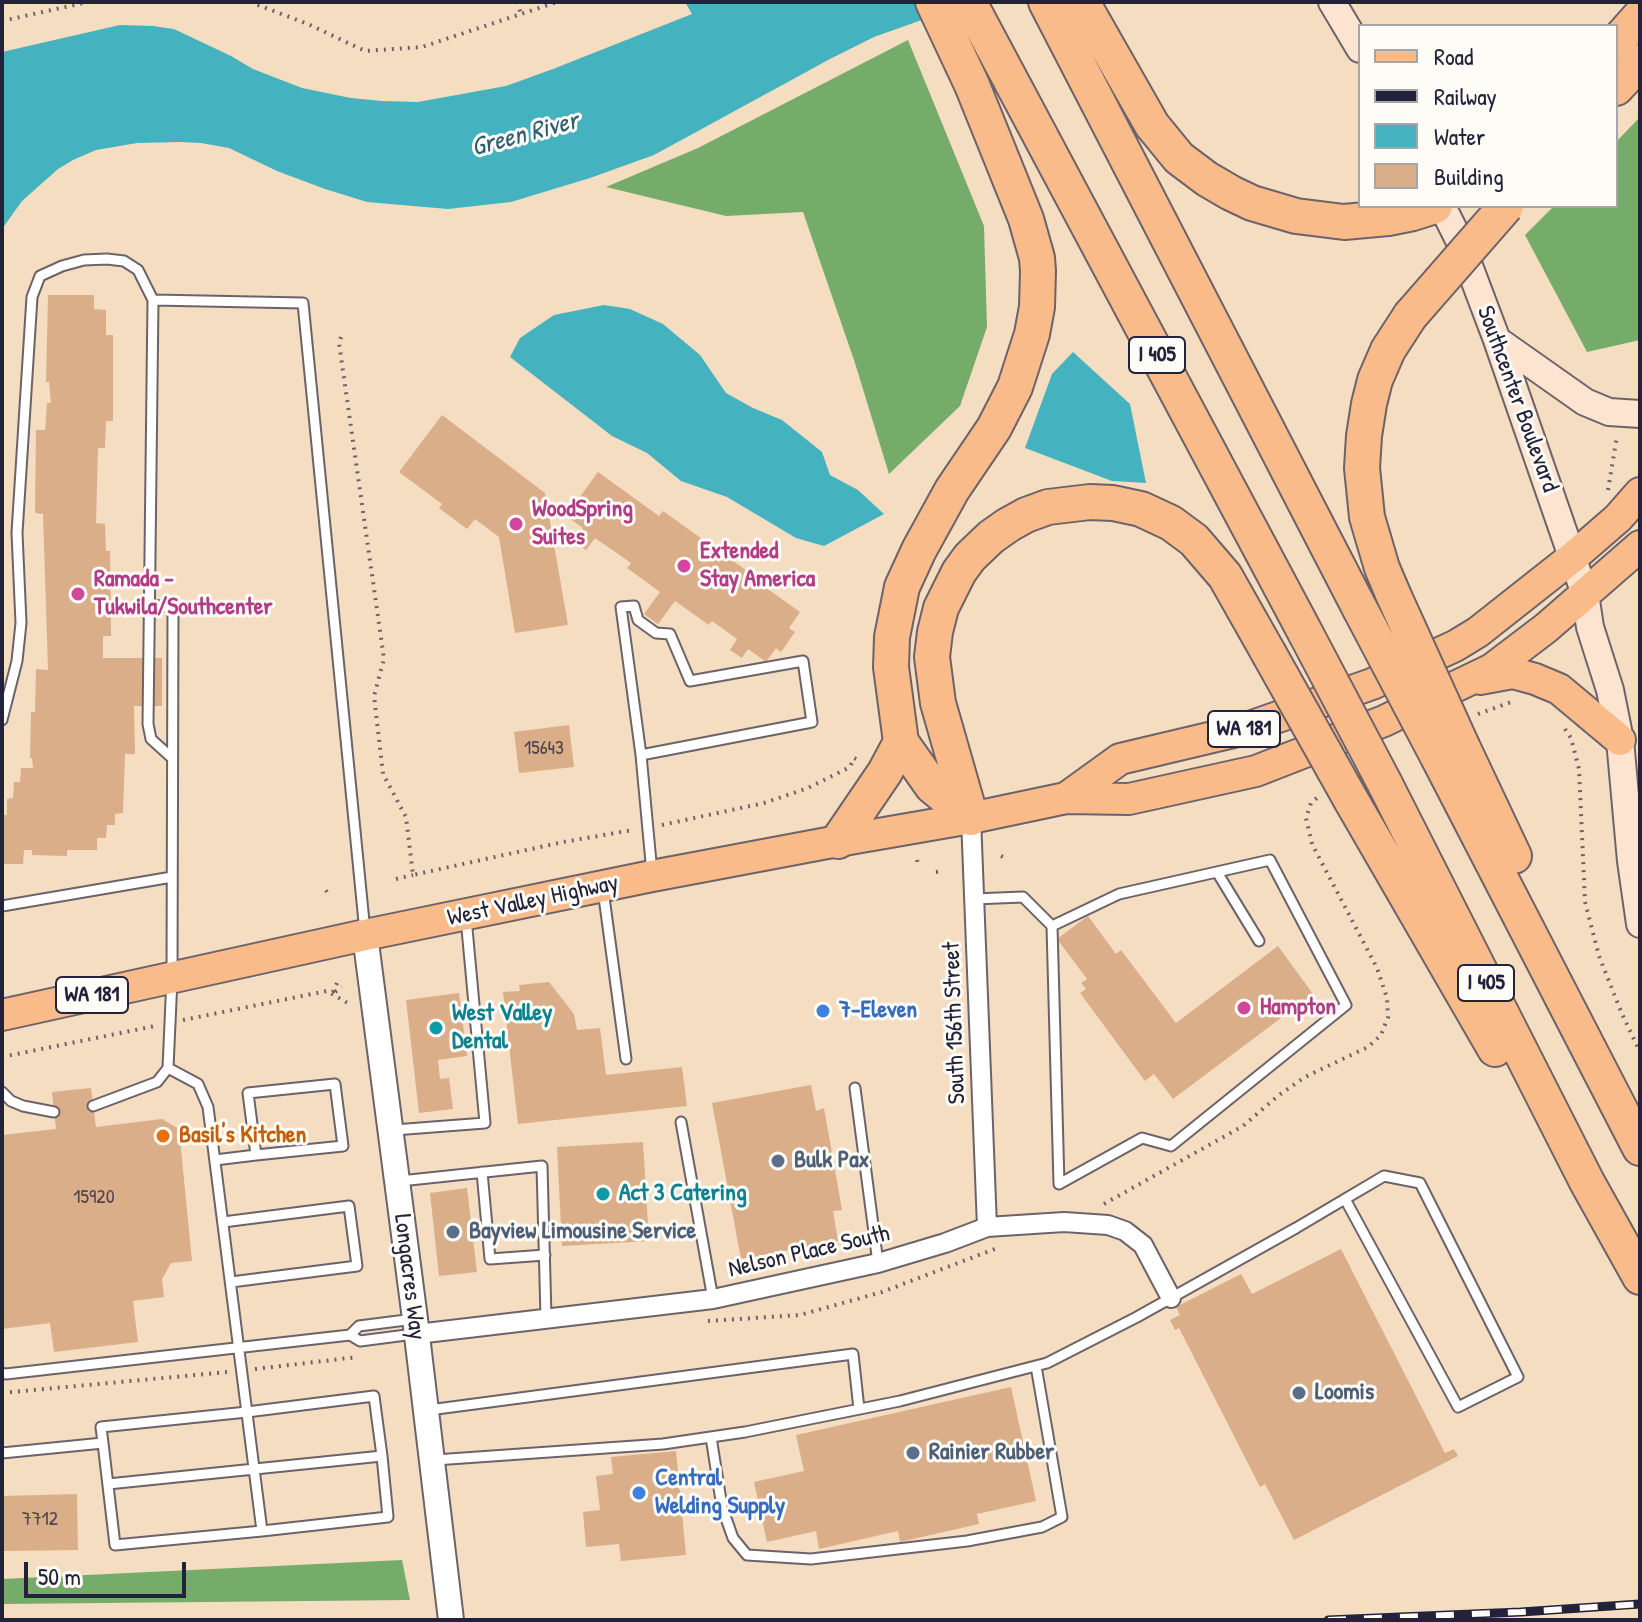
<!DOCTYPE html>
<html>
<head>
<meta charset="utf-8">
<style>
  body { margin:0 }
  #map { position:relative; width:1642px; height:1622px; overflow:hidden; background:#f5ddc1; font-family:"Patrick Hand",sans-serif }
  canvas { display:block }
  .frame { position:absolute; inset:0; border:4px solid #22223b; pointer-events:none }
  .legend { position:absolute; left:1358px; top:24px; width:260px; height:184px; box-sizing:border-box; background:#fdfcf7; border:2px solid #a5a5ac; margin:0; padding:10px 14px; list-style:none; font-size:24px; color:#22223b }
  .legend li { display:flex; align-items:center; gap:16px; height:40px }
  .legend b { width:40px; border:2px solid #a5a5ac }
  .scale { position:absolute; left:24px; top:1562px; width:162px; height:36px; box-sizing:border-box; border:4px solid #22223b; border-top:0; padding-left:10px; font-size:24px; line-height:28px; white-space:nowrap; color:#22223b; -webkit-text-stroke:6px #fdfcf7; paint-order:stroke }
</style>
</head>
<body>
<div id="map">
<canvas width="1642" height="1622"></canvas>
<div class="frame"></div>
<ul class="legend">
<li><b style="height:10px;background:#fabb8b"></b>Road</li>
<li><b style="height:10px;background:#22223b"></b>Railway</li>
<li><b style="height:22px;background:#44b3bf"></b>Water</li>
<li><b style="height:22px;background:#dbae8a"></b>Building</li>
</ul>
<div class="scale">50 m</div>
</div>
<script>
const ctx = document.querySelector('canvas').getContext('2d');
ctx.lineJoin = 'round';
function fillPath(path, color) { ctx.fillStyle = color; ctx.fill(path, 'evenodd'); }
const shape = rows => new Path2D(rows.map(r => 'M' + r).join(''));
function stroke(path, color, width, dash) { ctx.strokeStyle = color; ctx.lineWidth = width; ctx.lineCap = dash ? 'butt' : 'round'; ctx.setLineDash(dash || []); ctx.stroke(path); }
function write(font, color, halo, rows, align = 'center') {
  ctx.font = font + ' "Patrick Hand",sans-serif'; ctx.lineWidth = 6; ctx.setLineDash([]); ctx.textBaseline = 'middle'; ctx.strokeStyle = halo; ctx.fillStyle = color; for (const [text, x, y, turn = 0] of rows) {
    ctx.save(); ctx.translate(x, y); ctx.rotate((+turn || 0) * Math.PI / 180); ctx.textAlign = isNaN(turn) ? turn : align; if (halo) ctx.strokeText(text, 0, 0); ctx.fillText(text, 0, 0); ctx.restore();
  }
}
fillPath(shape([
  [908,40,984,226,987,327,960,406,889,474,855,363,803,212,726,216,606,187,698,148],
  [1640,117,1640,340,1587,352,1525,235,1554,206,1616,206,1616,142],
  [402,1560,410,1600,2,1604,2,1579]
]), '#76ac69');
fillPath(shape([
  [685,2,984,2,933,16,874,37,830,59,654,155,590,178,511,202,448,209,367,202,325,189,277,171,229,148,201,143,181,142,137,143,96,150,73,160,58,169,22,201,2,229,2,52,120,25,153,26,174,29,231,56,253,69,302,88,351,98,382,101,418,102,506,86,553,69,692,14],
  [604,305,630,309,663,324,700,355,726,393,753,408,782,420,822,452,830,475,858,490,884,514,824,546,796,538,727,497,681,481,647,453,612,436,510,357,520,338,554,315],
  [1073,352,1130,404,1146,483,1112,481,1025,448,1052,374]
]), '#44b3bf');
fillPath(shape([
  [48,295,94,295,94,309,106,310,106,335,113,335,113,421,106,421,105,448,98,448,96,523,105,524,106,551,110,551,111,636,103,636,103,658,162,658,162,706,134,706,135,754,125,754,123,813,115,814,115,825,107,825,106,838,97,838,97,850,67,850,67,856,32,855,32,850,24,850,23,864,2,864,2,831,4,831,4,815,7,815,7,799,13,798,14,782,20,782,21,768,33,768,32,758,30,758,31,712,35,712,36,669,48,670,43,514,35,513,36,430,45,430,47,403,51,403,49,382,46,382],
  [442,415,545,493,568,625,515,633,499,537,475,519,467,529,439,508,442,504,399,472],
  [598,472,659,516,663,511,750,573,748,575,800,612,789,628,795,632,781,652,776,648,766,662,748,649,742,658,730,650,737,639,712,621,709,625,675,601,658,624,644,614,660,592,627,568,631,563,595,538,586,550,573,542,583,528,566,516],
  [569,725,574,767,519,773,514,732],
  [1088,916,1116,954,1121,950,1176,1023,1278,946,1313,994,1173,1099,1154,1074,1145,1081,1080,993,1086,989,1081,983,1087,979,1057,939],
  [549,982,574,1014,577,1030,600,1028,606,1075,682,1067,687,1106,518,1124,503,992,520,991,519,985],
  [459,993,467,1056,438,1060,440,1079,449,1078,453,1109,419,1113,406,1000],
  [811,1085,816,1111,824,1108,842,1210,833,1211,838,1241,741,1259,712,1103],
  [91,1088,96,1127,162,1119,179,1129,192,1261,171,1263,162,1279,164,1297,133,1301,138,1342,54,1352,50,1323,2,1329,2,1135,56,1129,52,1092],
  [643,1142,649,1241,562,1246,557,1147],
  [467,1188,477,1272,439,1276,430,1193],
  [1341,1249,1445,1453,1454,1449,1458,1456,1294,1540,1265,1484,1260,1487,1179,1328,1175,1330,1170,1320,1180,1315,1176,1307,1241,1274,1252,1294],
  [1011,1387,1036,1501,977,1514,979,1524,900,1542,898,1531,819,1549,816,1531,767,1542,754,1482,804,1471,796,1435],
  [676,1451,686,1555,621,1561,619,1544,586,1547,583,1512,600,1510,596,1476,613,1474,611,1457],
  [77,1494,78,1550,2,1551,2,1496]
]), '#dbae8a');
const service = shape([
  [2,720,17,661,21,623,17,533,32,297,40,276,62,266,84,260,107,259,124,261,138,270,153,300],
  [641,755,812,722,803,661,690,681,670,634,656,633,638,620,634,606,621,607,641,755,652,873],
  [172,758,151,739,148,724,153,300,303,303,365,932],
  [1217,872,1259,941],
  [603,890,626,1059],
  [974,899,1023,897,1052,926,1119,894,1270,860,1346,1005,1171,1146,1142,1138,1059,1184,1052,926],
  [2,906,172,877],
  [855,1088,878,1263],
  [2,1092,11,1101,23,1106,54,1112],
  [93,1106,157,1082,168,1068,172,978,173,607,149,605],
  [681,1122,713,1299],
  [394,1130,485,1123,466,918],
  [215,1160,256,1155,343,1146,335,1084,248,1093,256,1155],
  [482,1172,490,1259,545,1255],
  [400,1181,542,1166,546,1317],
  [223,1222,349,1206,357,1266,231,1282],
  [350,1335,359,1326,414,1319],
  [2,1373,6,1374,350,1335,360,1341,414,1334],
  [429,1410,853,1354,859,1409],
  [711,1437,722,1507,733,1538,747,1555,811,1559,967,1541,1042,1527,1062,1517,1036,1366],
  [103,1443,101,1427,247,1412,374,1396,382,1456],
  [2,1453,103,1443,115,1545,262,1531,208,1107,198,1084,168,1068],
  [435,1460,663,1444,745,1432,900,1401,1047,1363,1137,1317,1296,1228,1345,1199,1384,1176,1420,1183,1518,1377,1458,1407,1345,1199],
  [108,1484,382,1456,388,1517,262,1531]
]);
const minor = shape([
  [971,818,987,1227],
  [417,1334,713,1299,878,1263,945,1243,987,1227,1064,1222,1108,1225,1125,1231,1143,1245,1171,1298]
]);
const tertiary = shape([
  [365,935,415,1319,451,1620]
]);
const secondary = shape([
  [1332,2,1360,49],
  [1442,206,1460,242,1497,340,1585,594,1590,627,1610,690,1620,740,1631,861,1640,924],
  [1497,340,1585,402,1609,412,1640,414]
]);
const primary = shape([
  [1480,679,1513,673,1535,679,1559,689,1620,740],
  [1066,798,1120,759,1238,731,1372,684,1455,646,1478,632,1573,557,1618,518,1640,493],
  [2,1015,365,935,652,876,838,841,971,818,1066,798,1129,799,1256,771,1384,721,1492,669,1546,628,1640,546]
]);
const motorway = shape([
  [933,2,972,85,1026,219,1037,258,1038,271,1037,307,1032,334,1015,387,994,428,952,490,919,550,902,587,892,637,891,667,901,742,932,786,971,818],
  [969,2,1306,634],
  [1046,2,1360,609],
  [1082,2,1152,125,1179,158,1207,179,1231,193,1252,203,1296,216,1344,222,1388,218,1413,213,1435,206],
  [1616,43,1640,16],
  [1616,88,1640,62],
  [1393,594,1382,568,1367,517,1362,468,1364,436,1369,404,1375,380,1388,350,1410,316],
  [1463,748,1514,856],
  [1439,759,1640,1148],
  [1385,784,1587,1182,1640,1277],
  [1351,800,1495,1049],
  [971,818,938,703,932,657,935,632,941,608,959,572,970,557,991,537,1008,525,1026,515,1048,507,1090,502,1113,503,1141,509,1171,523,1194,540,1225,576,1268,652],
  [838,841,885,772,901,742]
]);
stroke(service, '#6c636a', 13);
stroke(minor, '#6c636a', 22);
stroke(tertiary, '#6c636a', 28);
stroke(secondary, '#6c636a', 30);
stroke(primary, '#6c636a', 34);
stroke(motorway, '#6c636a', 38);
stroke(shape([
  [250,2,308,24,365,51,422,47,557,2],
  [517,2,521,14],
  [2,21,88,2],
  [341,337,339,343,384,659,374,696,383,774,406,817,413,875,563,842,633,830],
  [1608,490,1617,436],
  [1478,714,1514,701],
  [1565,729,1571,738,1579,769,1585,902,1599,956,1622,1014,1640,1052],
  [662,825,764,803,808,788,850,767,854,758,858,760],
  [1001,856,1005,858],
  [917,860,918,865],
  [936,872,942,871],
  [396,879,413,875],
  [327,892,325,889,329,890],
  [337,983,332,994,342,987],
  [183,1020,327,991,351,1005],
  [2,1057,155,1026],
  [1104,1204,1243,1126,1279,1095,1305,1077,1368,1047,1381,1035,1388,1017,1387,998,1377,968,1312,844,1306,818,1311,803,1318,797],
  [708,1321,800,1315,882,1292,1000,1247],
  [255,1369,358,1357],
  [2,1393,227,1372]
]), '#6c636a', 4, [2, 6]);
stroke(service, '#fff', 9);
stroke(minor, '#fff', 18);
stroke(tertiary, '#fff', 24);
stroke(secondary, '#fde4d1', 26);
stroke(primary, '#fabb8b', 30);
stroke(motorway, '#fabb8b', 34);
const rail = shape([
  [1328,1620,1521,1612,1640,1604]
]);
stroke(rail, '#22223b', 9);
stroke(rail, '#fdfcf7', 6, [18]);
const motorwayBridge = shape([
  [1410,316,1506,206],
  [1393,594,1463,748],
  [1360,609,1439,759],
  [1306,634,1385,784],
  [1268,652,1351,800]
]);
stroke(motorwayBridge, '#6c636a', 38, []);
stroke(motorwayBridge, '#fabb8b', 34);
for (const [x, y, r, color] of [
  [516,524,8,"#d1479c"],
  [684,566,8,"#d1479c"],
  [78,594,8,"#d1479c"],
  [1244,1008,8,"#d1479c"],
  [823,1011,8,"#3f7fe0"],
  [436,1028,8,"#0f9aa8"],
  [163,1136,8,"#e8710a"],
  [778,1161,8,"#5c6f8a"],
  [603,1194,8,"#0f9aa8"],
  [453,1232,8,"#5c6f8a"],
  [1299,1393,8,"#5c6f8a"],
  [913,1453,8,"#5c6f8a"],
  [639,1493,8,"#3f7fe0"]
]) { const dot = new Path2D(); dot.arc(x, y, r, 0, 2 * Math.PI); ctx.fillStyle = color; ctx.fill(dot); stroke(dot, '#fdfcf7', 3); }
write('20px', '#50454f', null, [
  ["15643",544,749],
  ["15920",94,1198],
  ["7712",40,1520]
]);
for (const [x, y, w] of [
  [1157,355,56],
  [1244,729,72],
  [1486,983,56],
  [92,995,72]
]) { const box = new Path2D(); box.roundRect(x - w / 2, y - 18, w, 36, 6); ctx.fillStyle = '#fdfcf7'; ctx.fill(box); stroke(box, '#22223b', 2); }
write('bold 22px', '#22223b', null, [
  ["I 405",1157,355],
  ["WA 181",1244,729],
  ["I 405",1486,983],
  ["WA 181",92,995]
]);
write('24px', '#22223b', '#fdfcf7', [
  ["Southcenter Boulevard",1517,399,70],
  ["West Valley Highway",533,901,-12],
  ["South 156th Street",955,1023,-92],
  ["Nelson Place South",809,1252,-13],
  ["Longacres Way",409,1277,83]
]);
write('bold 24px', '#b23c85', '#fdfcf7', [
  ["WoodSpring",532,510],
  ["Suites",532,538],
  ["Extended",700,552],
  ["Stay America",700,580],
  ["Ramada -",94,580],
  ["Tukwila/Southcenter",94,608],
  ["Hampton",1260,1008]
], 'left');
write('bold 24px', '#366cbe', '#fdfcf7', [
  ["7-Eleven",839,1011],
  ["Central",655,1479],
  ["Welding Supply",655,1507]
], 'left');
write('bold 24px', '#0d838f', '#fdfcf7', [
  ["West Valley",452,1014],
  ["Dental",452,1042],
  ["Act 3 Catering",619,1194]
], 'left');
write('bold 24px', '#c56008', '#fdfcf7', [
  ["Basil's Kitchen",179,1136]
], 'left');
write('bold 24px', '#4e5e75', '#fdfcf7', [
  ["Bulk Pax",794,1161],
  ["Bayview Limousine Service",469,1232],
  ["Loomis",1315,1393],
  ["Rainier Rubber",929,1453]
], 'left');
write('italic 26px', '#305c70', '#fdfcf7', [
  ["Green River",525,135,-15]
]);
</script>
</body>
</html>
